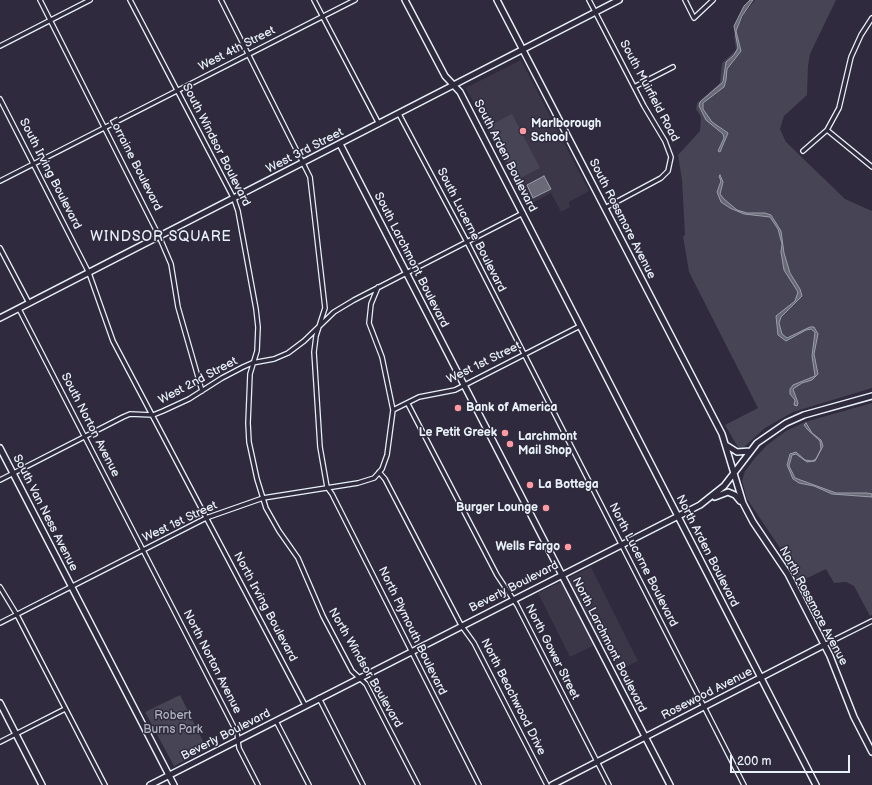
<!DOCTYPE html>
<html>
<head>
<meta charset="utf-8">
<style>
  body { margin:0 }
  #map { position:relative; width:872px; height:785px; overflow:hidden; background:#2f2a3d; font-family:"Balsamiq Sans",sans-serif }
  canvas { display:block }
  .scale { position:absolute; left:730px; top:755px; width:120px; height:18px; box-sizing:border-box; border:2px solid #e8f1f8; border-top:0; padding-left:5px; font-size:12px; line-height:14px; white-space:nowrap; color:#e8f1f8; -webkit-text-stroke:3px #2f2a3d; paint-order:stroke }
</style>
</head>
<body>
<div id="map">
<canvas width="872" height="785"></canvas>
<div class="scale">200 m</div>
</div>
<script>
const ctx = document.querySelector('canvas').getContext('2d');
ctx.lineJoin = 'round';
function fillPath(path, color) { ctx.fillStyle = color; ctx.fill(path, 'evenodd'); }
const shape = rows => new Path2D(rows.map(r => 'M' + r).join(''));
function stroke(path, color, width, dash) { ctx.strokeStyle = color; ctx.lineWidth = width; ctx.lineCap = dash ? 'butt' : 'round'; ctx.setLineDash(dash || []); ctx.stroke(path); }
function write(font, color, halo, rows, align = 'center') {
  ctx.font = font + ' "Balsamiq Sans",sans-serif'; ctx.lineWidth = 3; ctx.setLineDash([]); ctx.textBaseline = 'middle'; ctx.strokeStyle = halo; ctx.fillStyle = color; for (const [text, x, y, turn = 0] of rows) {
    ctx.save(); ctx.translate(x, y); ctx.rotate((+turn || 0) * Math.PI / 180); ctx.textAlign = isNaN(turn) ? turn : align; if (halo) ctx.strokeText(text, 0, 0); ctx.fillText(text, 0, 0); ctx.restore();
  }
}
fillPath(shape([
  [521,60,589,191,569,202,570,207,561,212,551,193,527,206,466,88],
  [591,567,638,661,618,671,603,641,570,657,538,593]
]), '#3b3749');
fillPath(shape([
  [755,0,836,0,810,54,808,66,807,95,784,116,780,129,786,142,845,199,872,211,872,388,793,412,765,428,743,448,739,449,725,425,758,408,689,272,683,236,685,235,682,180,678,155,700,131,701,117,696,109,697,103,720,83,722,63,736,50,734,36,744,14],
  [512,114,540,168,517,180,489,126],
  [872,403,872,615,870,616,854,586,846,582,834,583,826,569,799,582,786,557,747,499,742,481,745,471,755,458,767,445,786,431,805,422],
  [180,695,207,749,174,766,145,712]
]), '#464455');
const water = shape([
  [750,0,753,0,742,16,736,31,741,51,727,69,726,80,724,87,703,103,703,109,712,122,728,133,720,152,718,151,724,138,723,134,706,120,699,106,700,102,723,82,726,62,734,55,738,48,734,26,744,6,750,0],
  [720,175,723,182,720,194,724,199,737,210,747,213,765,213,771,215,781,231,784,253,790,273,800,289,802,296,781,317,779,323,782,334,787,338,810,327,814,327,818,334,814,354,818,374,812,380,802,383,793,389,798,403,797,406,794,405,795,400,790,394,790,389,793,385,815,376,812,356,815,332,811,329,806,330,786,341,778,335,776,316,795,301,798,292,784,270,781,252,782,244,778,229,770,217,744,214,730,208,721,202,717,192,721,181,719,176,720,175],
  [544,176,551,189,533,198,527,185,544,176],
  [806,423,812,433,821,440,823,446,815,461,807,462,796,454,792,455,789,466,795,478,836,493,867,493,872,494,872,497,832,494,814,486,799,483,793,479,787,465,790,454,796,452,805,460,812,461,816,459,821,449,820,441,807,429,804,425,806,423]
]);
fillPath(water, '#696978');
stroke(water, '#9c9fab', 1);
const street = shape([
  [40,0,159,236,171,264,178,307,202,391],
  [130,0,234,199,238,211,256,309,258,327,257,351,250,374,248,423,249,442,257,479,266,508,279,531,298,558,323,616,352,671,366,684,418,785],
  [221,0,310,177,325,308,316,336,314,352,320,447,327,487,332,494,479,785],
  [314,0,379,124],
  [589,0,644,106,665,141,671,157,668,171,661,178,605,208],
  [685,0,694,18,713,0],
  [0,46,90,0],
  [634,87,673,67],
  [0,99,89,273,113,341,305,705],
  [399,114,467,242,744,785],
  [827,130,872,167],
  [803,151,827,130,839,108,851,57,861,35,872,18],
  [0,181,355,0],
  [0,248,29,303],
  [19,309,237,733,239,748,258,785],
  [408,404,497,575,517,605,609,785],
  [393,410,419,397,455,390,580,326],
  [379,472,385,479,461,625,474,643,547,785],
  [0,480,123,417,130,414,153,415,163,411,189,399,222,378,243,367,252,363,274,359,288,353,304,341,334,312,354,300,523,213],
  [0,587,17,615,105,785],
  [0,623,206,518,263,498,358,483,374,478,382,469,387,455,393,410,382,357,369,323,371,304,378,287],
  [824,645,872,621],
  [319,698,363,785],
  [276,721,309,785],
  [0,742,65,709]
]);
const secondary = shape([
  [405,0,445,76,460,92,816,785],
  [497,0,722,434,743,503,753,522,788,574,830,656,854,717,872,752],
  [340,144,670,785],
  [0,318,619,0],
  [726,445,737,452,750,451],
  [0,448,174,785],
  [715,497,728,492,735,495,740,501],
  [0,703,42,785],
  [150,785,700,505,724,486,757,443,786,423,804,415,872,396],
  [552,785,824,645]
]);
stroke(street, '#e8f1f8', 6);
stroke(secondary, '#e8f1f8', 8);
stroke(street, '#2f2a3d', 3.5);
stroke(secondary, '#2f2a3d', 5);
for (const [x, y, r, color] of [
  [523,131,4,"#ff9aa2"],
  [458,408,4,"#ff9aa2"],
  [505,433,4,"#ff9aa2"],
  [510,444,4,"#ff9aa2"],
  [530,485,4,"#ff9aa2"],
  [546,508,4,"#ff9aa2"],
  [568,547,4,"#ff9aa2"]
]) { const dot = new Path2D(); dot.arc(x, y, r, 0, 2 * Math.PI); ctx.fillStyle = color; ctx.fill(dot); stroke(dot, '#2f2a3d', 1.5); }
write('12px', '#e8f1f8', '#2f2a3d', [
  ["West 4th Street",237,49,-27],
  ["South Muirfield Road",649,91,62],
  ["South Windsor Boulevard",216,145,63],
  ["West 3rd Street",305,151,-27],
  ["South Arden Boulevard",505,156,63],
  ["Lorraine Boulevard",135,164,63],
  ["South Irving Boulevard",50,174,63],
  ["South Rossmore Avenue",622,219,63],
  ["South Lucerne Boulevard",471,230,63],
  ["South Larchmont Boulevard",411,260,63],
  ["West 1st Street",484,363,-26],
  ["West 2nd Street",198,381,-28],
  ["South Norton Avenue",90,425,63],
  ["South Van Ness Avenue",45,513,63],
  ["West 1st Street",180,522,-25],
  ["North Arden Boulevard",707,551,63],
  ["North Lucerne Boulevard",643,565,63],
  ["Beverly Boulevard",514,587,-27],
  ["North Rossmore Avenue",813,606,62],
  ["North Irving Boulevard",265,607,62],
  ["North Plymouth Boulevard",412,631,64],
  ["North Larchmont Boulevard",609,645,63],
  ["North Gower Street",552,652,63],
  ["North Norton Avenue",212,662,63],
  ["North Windsor Boulevard",365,668,60],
  ["Rosewood Avenue",707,694,-27],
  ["North Beachwood Drive",513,697,63],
  ["Beverly Boulevard",226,735,-27]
]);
write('bold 12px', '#e8f1f8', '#2f2a3d', [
  ["Marlborough",531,124],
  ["School",531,138],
  ["Bank of America",466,408],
  ["Le Petit Greek",497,433,"right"],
  ["Larchmont",518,437],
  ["Mail Shop",518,451],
  ["La Bottega",538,485],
  ["Burger Lounge",538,508,"right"],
  ["Wells Fargo",560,547,"right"]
], 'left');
write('12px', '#afb4bf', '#2f2a3d', [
  ["Robert",173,716],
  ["Burns Park",173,730]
]);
ctx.letterSpacing = '1px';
write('14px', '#e8f1f8', '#2f2a3d', [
  ["WINDSOR SQUARE",161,237]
]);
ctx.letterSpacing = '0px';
</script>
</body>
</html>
